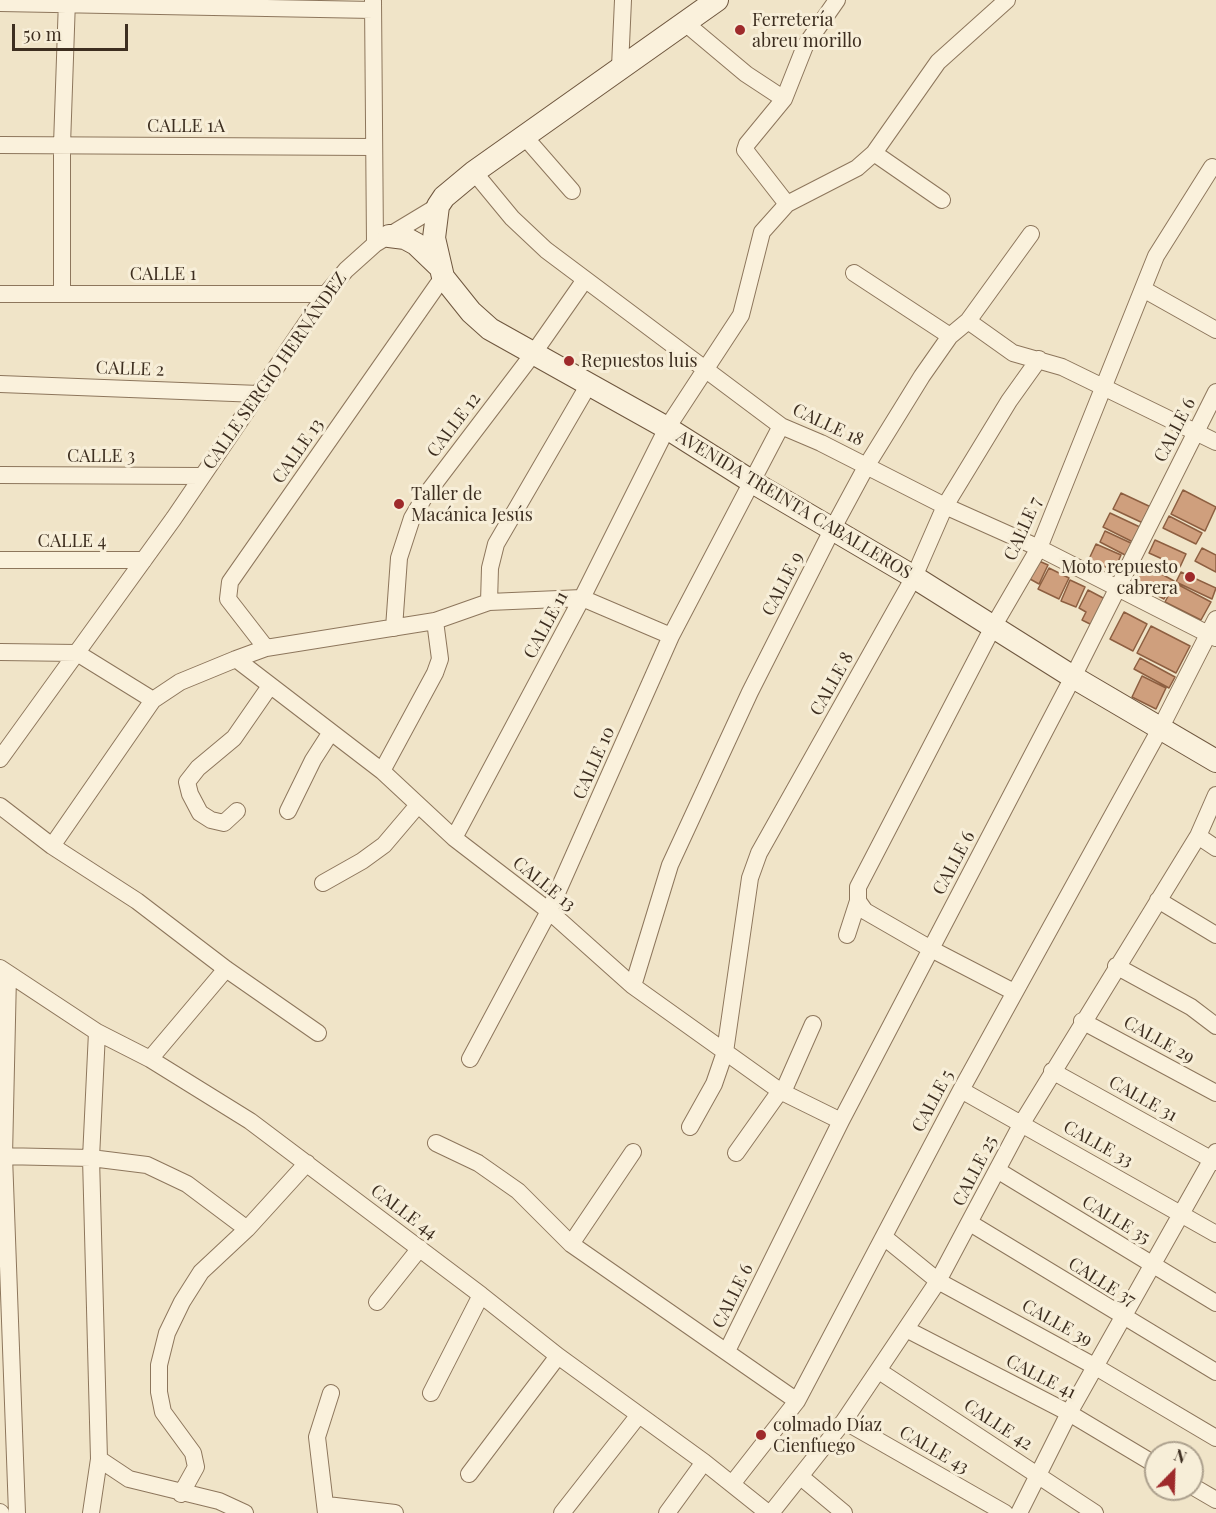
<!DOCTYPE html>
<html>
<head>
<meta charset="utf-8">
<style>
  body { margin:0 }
  #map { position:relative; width:1216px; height:1513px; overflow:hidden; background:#f0e4c8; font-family:"Playfair Display",serif }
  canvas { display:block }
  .north { position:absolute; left:1144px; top:1441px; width:60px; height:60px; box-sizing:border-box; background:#f7eed8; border:2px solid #ada18e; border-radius:50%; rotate:23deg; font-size:16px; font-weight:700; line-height:24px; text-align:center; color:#3d2e20 }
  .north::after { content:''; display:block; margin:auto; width:21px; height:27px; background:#9e2a2b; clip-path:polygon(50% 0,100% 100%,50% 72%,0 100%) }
  .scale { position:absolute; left:12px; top:24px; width:116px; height:27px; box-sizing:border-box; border:3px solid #3d2e20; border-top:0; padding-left:8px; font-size:18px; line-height:21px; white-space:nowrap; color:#3d2e20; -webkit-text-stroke:4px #f7eed8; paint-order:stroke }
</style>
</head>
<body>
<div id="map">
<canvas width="1216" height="1513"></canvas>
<div class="north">N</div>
<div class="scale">50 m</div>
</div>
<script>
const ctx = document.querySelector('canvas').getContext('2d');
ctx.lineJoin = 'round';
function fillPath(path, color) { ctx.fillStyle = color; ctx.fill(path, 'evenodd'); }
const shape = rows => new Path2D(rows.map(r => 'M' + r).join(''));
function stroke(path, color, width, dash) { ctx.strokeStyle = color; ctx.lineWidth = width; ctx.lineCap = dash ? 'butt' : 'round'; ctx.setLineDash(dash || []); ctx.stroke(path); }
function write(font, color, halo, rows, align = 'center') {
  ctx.font = font + ' "Playfair Display",serif'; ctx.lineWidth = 6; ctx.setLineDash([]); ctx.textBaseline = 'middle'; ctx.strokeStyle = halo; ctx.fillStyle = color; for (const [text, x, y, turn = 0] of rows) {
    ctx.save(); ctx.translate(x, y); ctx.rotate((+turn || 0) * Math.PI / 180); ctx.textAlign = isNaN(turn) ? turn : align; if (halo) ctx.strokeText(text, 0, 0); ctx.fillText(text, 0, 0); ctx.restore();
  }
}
const building = shape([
  [1183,490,1216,507,1205,531,1171,514,1183,490],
  [1121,493,1153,508,1145,524,1113,509,1121,493],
  [1110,513,1142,528,1135,543,1103,527,1110,513],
  [1169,516,1202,533,1196,544,1163,528,1169,516],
  [1105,531,1133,544,1127,556,1100,542,1105,531],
  [1155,540,1186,554,1180,567,1149,553,1155,540],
  [1096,544,1121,555,1114,571,1089,559,1096,544],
  [1202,548,1216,555,1216,572,1195,561,1202,548],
  [1039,561,1048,565,1039,584,1030,579,1039,561],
  [1144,564,1174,581,1164,599,1134,583,1144,564],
  [1049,568,1069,578,1059,599,1038,589,1049,568],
  [1181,572,1216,588,1212,599,1176,582,1181,572],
  [1070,580,1085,587,1076,607,1061,601,1070,580],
  [1175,583,1211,602,1201,620,1165,602,1175,583],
  [1088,590,1105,599,1092,625,1082,620,1086,612,1079,608,1088,590],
  [1124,612,1147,624,1133,651,1110,639,1124,612],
  [1151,626,1190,646,1176,673,1137,653,1151,626],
  [1140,658,1175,677,1169,688,1134,669,1140,658],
  [1142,676,1166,688,1156,709,1132,697,1142,676]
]);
fillPath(building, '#cf9f7d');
stroke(building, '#8d5f41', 1.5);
const street = shape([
  [373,1,375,244],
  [0,3,373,10],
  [684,22,746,74,784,99],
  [620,67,623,0],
  [524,136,572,191],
  [0,145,373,147],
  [874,153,942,200],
  [474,172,512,218,546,250,781,426,821,443,945,506,1039,548,1216,638],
  [787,204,745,150,747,144,784,99,805,46,837,0],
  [854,273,950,336],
  [1143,289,1216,330],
  [0,294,326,294],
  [62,294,62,145,67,0],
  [968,321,1013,353,1062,367,1216,442],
  [0,384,259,394],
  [0,475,202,476],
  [0,560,144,560],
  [489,602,490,568,496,544,589,384],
  [394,628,399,558,412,518,425,496,533,354,584,281],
  [266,648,228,599,230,582,443,277],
  [0,652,77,653,153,700],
  [236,659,382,771,454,838,549,911,633,986,780,1091,841,1121],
  [0,759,174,518,326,294,346,270,375,244,438,206],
  [382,771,435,673,440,659,435,621],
  [0,806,52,846,137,901,226,969,318,1033],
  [237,811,224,823,211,820,200,813,190,794,187,782,198,768,234,738,270,686],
  [288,811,313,760,331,732],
  [1198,836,1216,848],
  [454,838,582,598,667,428,741,315,762,232,787,204,857,168,874,153,938,62,1007,0],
  [52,846,153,700,180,682,236,659,266,648,435,621,489,602,582,598,671,636],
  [323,883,362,861,384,845,418,805],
  [1158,900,1216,935],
  [847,935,858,901],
  [1116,966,1191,1007,1216,1026],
  [0,968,97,1032,150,1059,250,1121,481,1295,558,1356,704,1462,768,1513],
  [8,975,4,1156,17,1513],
  [633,986,670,865,750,692,833,528,867,465,922,376,950,336,968,321,1031,234],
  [1014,992,931,949,865,911,858,901,858,887,993,627,1039,548,1156,256,1212,167],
  [1082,1021,1216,1093],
  [150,1059,226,969],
  [470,1059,549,911,671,636,781,426],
  [1052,1071,1216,1162],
  [961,1090,1216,1234],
  [783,1092,813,1024],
  [690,1127,714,1084,725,1052,750,878,759,853,914,577,945,506,1009,401,1039,359],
  [436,1143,478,1163,518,1191,571,1244,797,1401],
  [736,1153,780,1091],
  [0,1156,91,1158,147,1165,187,1184,247,1229],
  [997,1170,1216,1303],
  [970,1223,1216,1372],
  [884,1237,938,1281,1096,1367,1216,1438],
  [571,1244,633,1152],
  [377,1302,420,1248],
  [906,1329,1069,1413,1156,1465],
  [727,1351,841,1121,1073,677,1216,392],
  [879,1371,1095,1513],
  [431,1393,481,1295],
  [844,1421,1005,1513],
  [99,1459,129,1479,219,1501,245,1513],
  [469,1474,558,1356],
  [801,1477,844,1513],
  [732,1484,797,1401,961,1090,1160,729,1216,619],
  [1192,1486,1216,1500],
  [181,1494,196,1467,193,1453,163,1412,159,1392,159,1365,167,1333,182,1302,201,1272,247,1229,307,1163],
  [327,1505,395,1513],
  [0,1512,1,1513],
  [91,1513,99,1459,91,1158,97,1032],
  [326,1513,317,1437,331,1393],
  [562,1513,638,1416],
  [667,1513,704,1462],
  [771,1513,844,1421,938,1281,1022,1123,1198,836,1216,795],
  [1019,1513,1069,1413,1216,1152]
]);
const secondary = shape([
  [717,0,474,172,444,197,438,206,434,238,443,277,471,312,490,329,667,428,754,483,914,577,1073,677,1216,761],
  [389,236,405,238,416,244,440,267]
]);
stroke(street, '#8d765c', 18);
stroke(secondary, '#6f573f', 24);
stroke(street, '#faf1dc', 16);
stroke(secondary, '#faf1dc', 22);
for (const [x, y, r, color] of [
  [740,30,6,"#9e2a2b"],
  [569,361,6,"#9e2a2b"],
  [399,504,6,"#9e2a2b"],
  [1190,577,6,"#9e2a2b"],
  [761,1435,6,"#9e2a2b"]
]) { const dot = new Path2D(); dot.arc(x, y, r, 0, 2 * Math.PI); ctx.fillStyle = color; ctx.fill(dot); stroke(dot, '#f7eed8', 2); }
write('18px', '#3d2e20', '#f7eed8', [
  ["Ferretería",752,20],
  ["abreu morillo",752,41],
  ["Repuestos luis",581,361],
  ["Taller de",411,494],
  ["Macánica Jesús",411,515],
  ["Moto repuesto",1178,567,"right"],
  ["cabrera",1178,588,"right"],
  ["colmado Díaz",773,1425],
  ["Cienfuego",773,1446]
], 'left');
write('18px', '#3d2e20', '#f7eed8', [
  ["CALLE 1A",186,126],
  ["CALLE 1",163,274],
  ["CALLE 2",130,369,2],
  ["CALLE SERGIO HERNÁNDEZ",275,371,-55],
  ["CALLE 12",454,425,-53],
  ["CALLE 18",828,425,25],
  ["CALLE 6",1175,430,-63],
  ["CALLE 13",298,451,-55],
  ["CALLE 3",101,456],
  ["AVENIDA TREINTA CABALLEROS",794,505,31],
  ["CALLE 7",1023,529,-66],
  ["CALLE 4",72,541],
  ["CALLE 9",783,584,-63],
  ["CALLE 11",546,625,-62],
  ["CALLE 8",832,684,-61],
  ["CALLE 10",594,763,-66],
  ["CALLE 6",954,863,-62],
  ["CALLE 13",544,884,39],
  ["CALLE 29",1159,1040,29],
  ["CALLE 31",1143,1099,29],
  ["CALLE 5",933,1101,-62],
  ["CALLE 33",1098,1144,29],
  ["CALLE 25",975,1171,-63],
  ["CALLE 44",404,1212,37],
  ["CALLE 35",1116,1220,31],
  ["CALLE 37",1102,1282,32],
  ["CALLE 6",733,1296,-64],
  ["CALLE 39",1057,1323,29],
  ["CALLE 41",1041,1377,27],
  ["CALLE 42",998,1425,33],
  ["CALLE 43",934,1450,30]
]);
</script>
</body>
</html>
